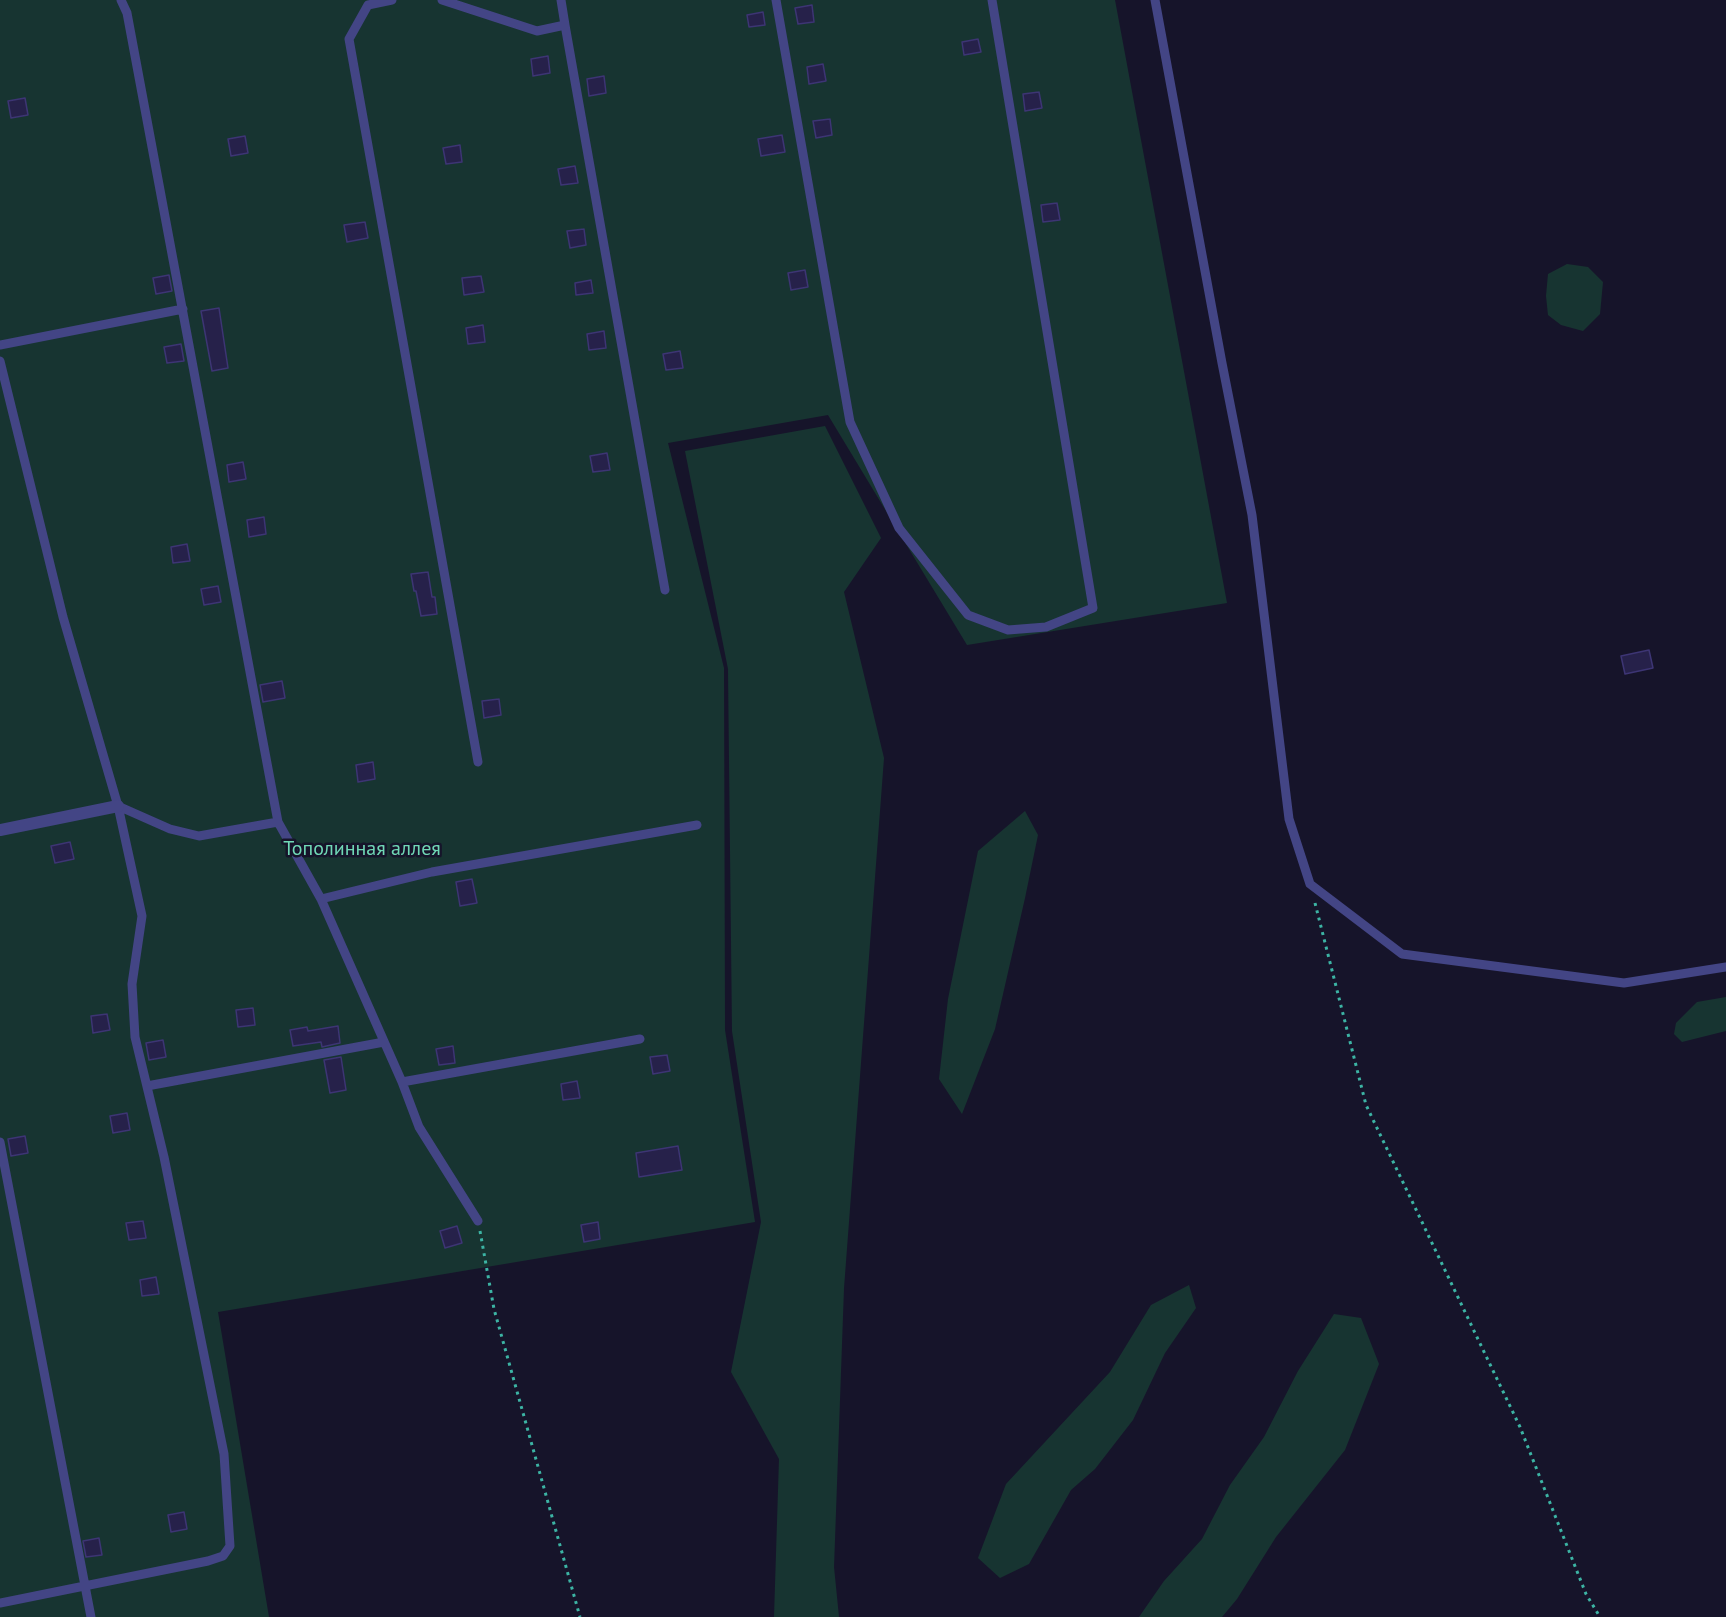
<!DOCTYPE html>
<html>
<head>
<meta charset="utf-8">
<style>
  body { margin:0 }
  canvas { display:block; background:#16142a }
</style>
</head>
<body>
<canvas width="1726" height="1617"></canvas>
<script>
const ctx = document.querySelector('canvas').getContext('2d');
ctx.lineJoin = 'round';
function fillPath(path, color) { ctx.fillStyle = color; ctx.fill(path, 'evenodd'); }
const shape = rows => new Path2D(rows.map(r => 'M' + r).join(''));
function stroke(path, color, width, dash) { ctx.strokeStyle = color; ctx.lineWidth = width; ctx.lineCap = dash ? 'butt' : 'round'; ctx.setLineDash(dash || []); ctx.stroke(path); }
function write(font, color, halo, rows, align = 'center') {
  ctx.font = font + ' "PT Sans",sans-serif'; ctx.lineWidth = 5; ctx.setLineDash([]); ctx.textBaseline = 'middle'; ctx.strokeStyle = halo; ctx.fillStyle = color; for (const [text, x, y, turn = 0] of rows) {
    ctx.save(); ctx.translate(x, y); ctx.rotate((+turn || 0) * Math.PI / 180); ctx.textAlign = isNaN(turn) ? turn : align; if (halo) ctx.strokeText(text, 0, 0); ctx.fillText(text, 0, 0); ctx.restore();
  }
}
fillPath(shape([
  [0,0,1115,0,1227,603,967,645,828,415,668,443,724,668,725,1030,755,1222,218,1312,269,1617,0,1617],
  [1567,264,1588,267,1603,282,1600,314,1583,331,1561,325,1548,315,1546,296,1548,274],
  [825,426,881,538,844,592,884,758,844,1288,834,1567,839,1617,774,1617,779,1459,731,1372,761,1222,732,1031,728,669,685,451],
  [1025,811,1038,835,1025,898,995,1029,962,1114,939,1079,948,999,978,851],
  [1726,997,1726,1031,1682,1042,1674,1034,1676,1023,1697,1002],
  [1189,1285,1196,1308,1165,1353,1133,1420,1095,1469,1071,1490,1029,1564,1000,1578,978,1558,1006,1484,1110,1372,1151,1305],
  [1334,1314,1361,1318,1379,1364,1345,1450,1276,1537,1237,1599,1222,1617,1139,1617,1164,1581,1202,1539,1230,1485,1264,1437,1298,1371]
]), '#173431');
const building = shape([
  [812,5,814,22,798,24,795,8,812,5],
  [763,12,765,25,749,27,747,15,763,12],
  [978,39,981,52,964,55,962,42,978,39],
  [548,56,550,73,533,76,531,59,548,56],
  [823,64,826,81,809,84,807,67,823,64],
  [604,76,606,93,589,96,587,79,604,76],
  [1039,92,1042,108,1025,111,1023,94,1039,92],
  [25,98,28,115,11,118,8,101,25,98],
  [830,119,832,135,816,138,813,121,830,119],
  [782,135,785,152,761,156,758,139,782,135],
  [245,136,248,153,231,156,228,139,245,136],
  [460,145,462,162,446,164,443,148,460,145],
  [575,166,578,183,561,185,558,169,575,166],
  [1057,203,1060,220,1043,222,1041,205,1057,203],
  [365,222,368,238,347,242,344,225,365,222],
  [584,229,586,245,570,248,567,231,584,229],
  [805,270,808,287,791,290,788,273,805,270],
  [169,275,172,291,156,294,153,278,169,275],
  [481,276,484,292,464,295,462,278,481,276],
  [591,280,593,293,576,295,575,283,591,280],
  [219,308,228,368,212,371,201,311,219,308],
  [483,325,485,342,468,344,466,328,483,325],
  [604,331,606,348,589,350,587,334,604,331],
  [181,344,184,361,167,363,164,347,181,344],
  [680,351,683,368,666,370,663,354,680,351],
  [607,453,610,470,593,472,590,456,607,453],
  [243,462,246,479,229,482,227,465,243,462],
  [264,517,266,534,249,537,247,520,264,517],
  [187,544,190,561,173,563,171,547,187,544],
  [428,572,432,597,435,597,437,614,421,616,416,591,414,591,411,574,428,572],
  [218,586,221,602,204,605,201,589,218,586],
  [1649,650,1653,668,1625,674,1621,656,1649,650],
  [282,681,285,698,263,702,260,685,282,681],
  [499,699,501,715,484,718,482,701,499,699],
  [373,762,375,779,358,782,356,765,373,762],
  [70,842,74,859,55,863,51,846,70,842],
  [472,879,477,903,460,906,456,882,472,879],
  [253,1008,255,1025,238,1027,236,1010,253,1008],
  [107,1014,110,1030,93,1033,91,1016,107,1014],
  [338,1026,340,1043,322,1047,321,1042,293,1046,290,1030,307,1027,308,1031,338,1026],
  [163,1040,166,1057,149,1060,146,1043,163,1040],
  [453,1046,455,1063,439,1065,436,1049,453,1046],
  [667,1055,670,1071,653,1074,650,1057,667,1055],
  [341,1057,346,1090,330,1093,324,1060,341,1057],
  [577,1081,580,1098,563,1100,561,1084,577,1081],
  [127,1113,130,1130,113,1133,110,1116,127,1113],
  [25,1136,28,1153,11,1156,8,1139,25,1136],
  [678,1146,682,1170,639,1177,636,1153,678,1146],
  [143,1221,146,1238,129,1240,126,1223,143,1221],
  [598,1222,600,1239,584,1242,581,1225,598,1222],
  [457,1226,462,1243,445,1248,440,1231,457,1226],
  [156,1277,159,1294,142,1296,140,1280,156,1277],
  [184,1512,187,1529,171,1532,168,1515,184,1512],
  [99,1538,102,1555,86,1557,83,1541,99,1538]
]);
fillPath(building, '#26214a');
stroke(building, '#3d3574', 1.5);
stroke(shape([
  [1315,903,1366,1105,1520,1427,1586,1594,1600,1617],
  [480,1231,494,1309,580,1617]
]), '#3cb4a4', 3, [3, 4.5]);
stroke(shape([
  [121,0,127,13,278,822,321,899,402,1082,419,1127,478,1221],
  [392,0,368,5,349,39,478,762],
  [442,0,537,31,565,25,665,590],
  [561,0,565,25],
  [776,0,850,422,899,528,968,615,1008,630,1046,627,1093,608,992,0],
  [1155,0,1222,363,1252,515,1289,819,1310,884,1402,954,1624,983,1726,967],
  [0,345,183,309],
  [0,361,63,617,118,806,142,916,132,984,135,1037,164,1157,224,1454,230,1546,223,1556,208,1561,0,1603],
  [118,806,170,829,199,836,278,822],
  [321,899,432,872,697,825],
  [402,1082,640,1039],
  [147,1086,384,1042],
  [0,1142,91,1617]
]), '#434585', 9);
stroke(shape([
  [0,830,118,806]
]), '#434585', 12);
write('20px', '#70d8b6', '#16142a', [
  ["Тополинная аллея",362,849]
]);
</script>
</body>
</html>
